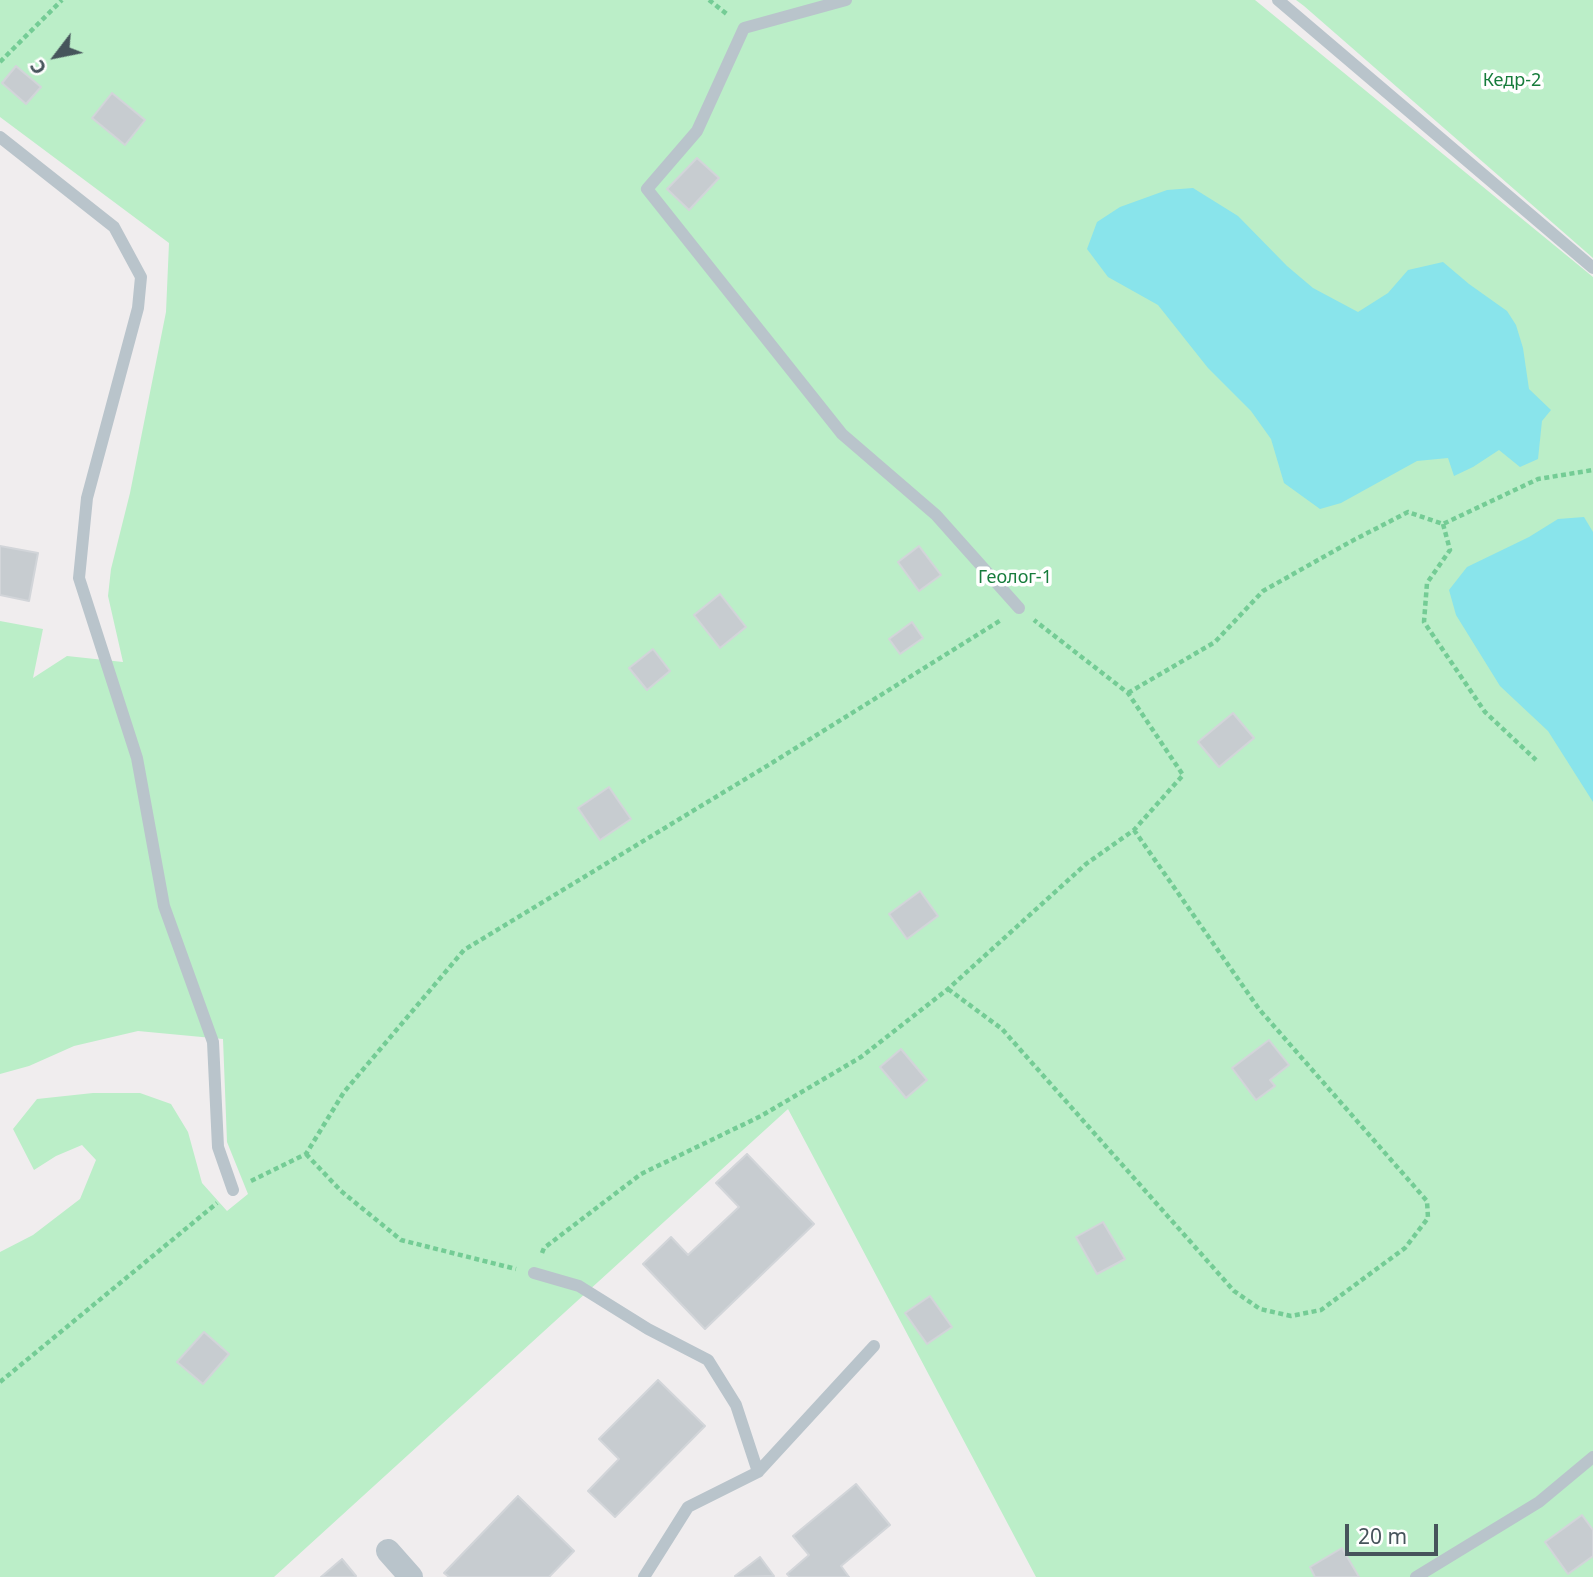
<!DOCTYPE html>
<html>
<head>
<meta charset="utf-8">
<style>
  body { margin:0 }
  #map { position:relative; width:1593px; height:1577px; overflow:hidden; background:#f0edee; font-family:"Noto Sans",sans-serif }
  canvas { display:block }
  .north { position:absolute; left:21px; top:21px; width:70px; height:70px; -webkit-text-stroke:5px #fff; paint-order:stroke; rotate:238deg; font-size:19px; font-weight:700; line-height:28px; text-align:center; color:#46545b }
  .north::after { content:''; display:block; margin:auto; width:24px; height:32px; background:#46545b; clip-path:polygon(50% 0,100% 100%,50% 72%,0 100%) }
  .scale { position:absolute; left:1345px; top:1524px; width:93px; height:32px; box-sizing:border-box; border:4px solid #46545b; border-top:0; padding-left:9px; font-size:21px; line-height:24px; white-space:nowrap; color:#46545b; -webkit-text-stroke:5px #fff; paint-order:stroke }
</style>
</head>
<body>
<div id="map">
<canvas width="1593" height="1577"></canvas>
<div class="north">С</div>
<div class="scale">20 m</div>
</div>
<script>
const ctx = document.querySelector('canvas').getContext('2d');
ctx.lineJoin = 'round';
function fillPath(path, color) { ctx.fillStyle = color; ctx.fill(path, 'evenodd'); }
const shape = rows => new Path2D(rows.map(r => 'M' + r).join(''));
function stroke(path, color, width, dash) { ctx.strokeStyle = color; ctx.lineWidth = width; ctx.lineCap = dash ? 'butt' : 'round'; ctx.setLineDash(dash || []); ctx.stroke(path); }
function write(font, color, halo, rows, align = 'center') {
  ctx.font = font + ' "Noto Sans",sans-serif'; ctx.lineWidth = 7; ctx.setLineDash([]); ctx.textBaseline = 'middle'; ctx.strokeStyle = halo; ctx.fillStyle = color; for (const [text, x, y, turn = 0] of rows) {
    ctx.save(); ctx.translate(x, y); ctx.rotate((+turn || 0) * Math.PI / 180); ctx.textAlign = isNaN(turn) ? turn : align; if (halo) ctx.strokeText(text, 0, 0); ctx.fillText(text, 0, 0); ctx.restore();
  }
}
fillPath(shape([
  [0,0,1255,0,1593,277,1593,1577,1036,1577,788,1109,274,1577,0,1577,0,1252,33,1235,80,1199,96,1160,82,1145,56,1156,34,1170,13,1129,37,1099,93,1093,140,1093,171,1104,188,1132,202,1183,227,1211,248,1194,227,1142,223,1039,138,1031,74,1046,29,1066,0,1074,0,621,43,629,33,678,67,656,123,662,108,596,111,569,130,493,166,312,169,243,0,117],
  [1296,0,1593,0,1593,258,1304,6]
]), '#bbeec8');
fillPath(shape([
  [1193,188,1238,216,1287,266,1313,288,1358,312,1388,293,1408,270,1443,262,1469,284,1507,311,1516,325,1523,348,1529,389,1551,410,1542,421,1538,459,1520,467,1499,450,1473,467,1454,476,1448,458,1417,461,1341,503,1320,509,1284,483,1271,439,1251,411,1208,368,1158,305,1108,277,1087,249,1097,222,1120,207,1167,190],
  [1584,517,1593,532,1593,802,1548,731,1500,686,1456,615,1449,590,1467,567,1529,537,1558,519]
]), '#89e4eb');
const building = shape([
  [16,66,41,87,26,104,2,83,16,66],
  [112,93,145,120,125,145,92,118,112,93],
  [697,158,719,178,689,210,667,189,697,158],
  [0,546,38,553,29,601,0,595,0,546],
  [919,546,941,575,919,591,898,562,919,546],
  [720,594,746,627,720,648,694,615,720,594],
  [912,622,923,638,900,654,889,639,912,622],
  [653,649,670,671,647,690,629,668,653,649],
  [1233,713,1254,738,1219,767,1198,742,1233,713],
  [609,787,631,819,600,840,578,808,609,787],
  [920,891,938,916,907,939,889,914,920,891],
  [1269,1040,1289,1065,1270,1080,1275,1086,1256,1100,1232,1068,1269,1040],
  [901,1049,927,1080,906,1098,880,1067,901,1049],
  [747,1154,814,1224,705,1329,643,1264,671,1237,688,1255,739,1207,716,1183,747,1154],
  [1103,1222,1125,1259,1097,1274,1076,1237,1103,1222],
  [930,1296,952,1327,927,1344,905,1313,930,1296],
  [204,1332,229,1354,203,1384,177,1362,204,1332],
  [658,1380,705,1426,615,1517,588,1491,619,1459,599,1439,658,1380],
  [856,1484,890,1525,841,1566,849,1577,790,1577,787,1574,809,1555,793,1536,856,1484],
  [518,1496,574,1551,549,1577,449,1577,444,1573,518,1496],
  [1582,1515,1593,1530,1593,1556,1568,1574,1545,1542,1582,1515],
  [1342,1548,1359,1577,1315,1577,1310,1567,1342,1548],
  [760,1557,774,1576,736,1577,735,1576,760,1557],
  [342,1559,356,1576,355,1577,321,1577,342,1559]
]);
fillPath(building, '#c7ccd0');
stroke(building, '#d2d5d9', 2);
stroke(shape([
  [709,0,728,15],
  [0,62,62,0],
  [1443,524,1450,550,1427,583,1424,622,1485,712,1536,760],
  [1128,693,1215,642,1263,591,1350,542,1408,512,1443,524,1538,479,1593,470],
  [948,989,1002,1029,1234,1291,1260,1309,1291,1316,1321,1310,1405,1248,1428,1218,1427,1201,1259,1009,1134,830],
  [306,1154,341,1191,401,1240,516,1269],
  [251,1181,306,1154,344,1092,464,950,775,761,1001,620],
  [542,1253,544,1248,641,1174,761,1116,861,1057,948,989,1086,864,1134,830,1183,775,1128,693,1034,620],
  [0,1382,217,1203]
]), '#74cc95', 4.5, [5, 3.5]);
stroke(shape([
  [846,0,744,28,697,131,647,189,842,434,936,515,1019,608],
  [1278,0,1593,268],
  [0,137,114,227,141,277,138,308,87,498,79,578,137,758,164,906,213,1042,218,1147,233,1190],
  [534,1273,579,1286,648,1329,708,1360,736,1405,758,1472,688,1507,644,1577],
  [758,1472,874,1346],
  [1416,1577,1539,1502,1593,1457]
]), '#b9c4cb', 12);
stroke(shape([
  [388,1551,411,1577]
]), '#b9c4cb', 24);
write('18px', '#177c3c', '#fff', [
  ["Кедр-2",1512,81],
  ["Геолог-1",1015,578]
]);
</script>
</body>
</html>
